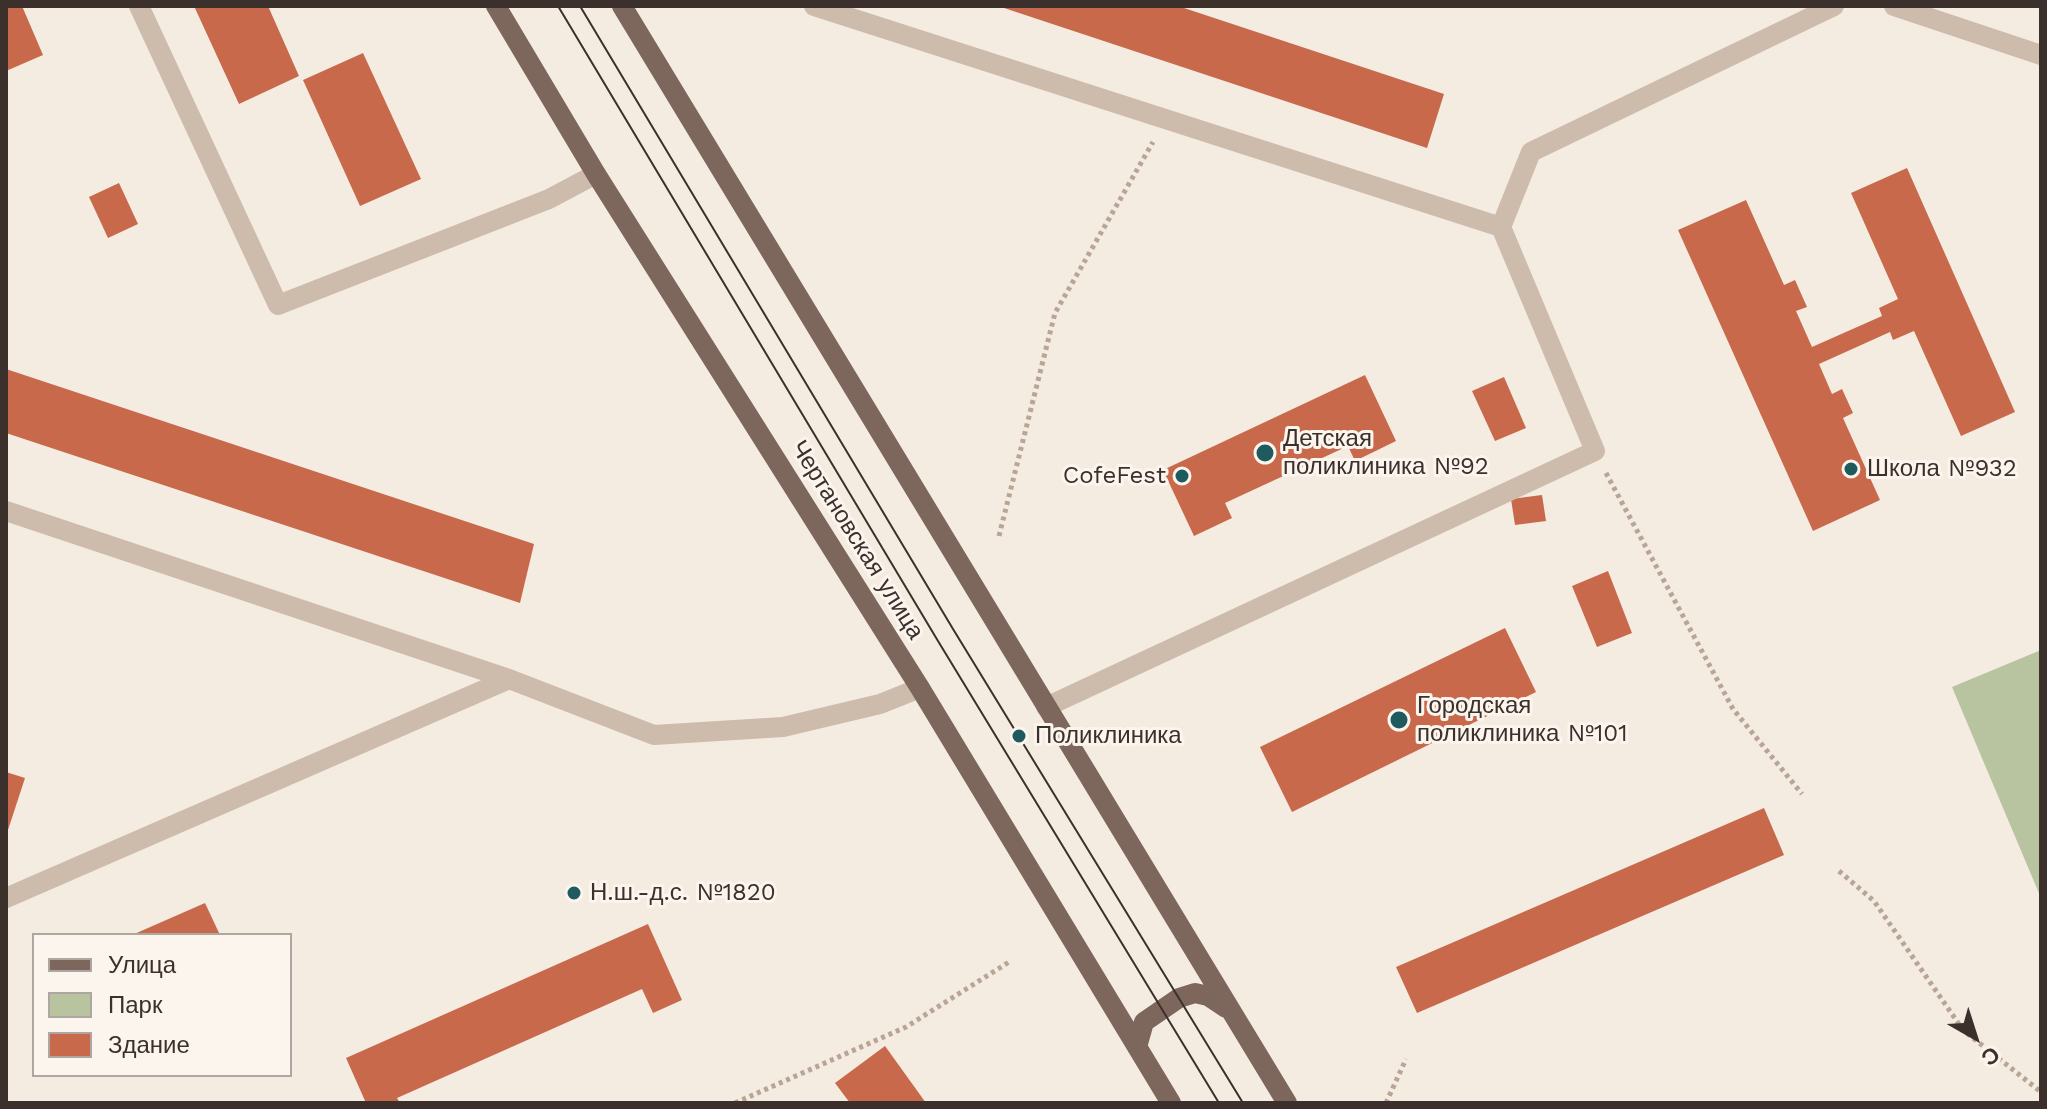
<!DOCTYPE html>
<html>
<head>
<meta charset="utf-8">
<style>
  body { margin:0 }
  #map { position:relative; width:2047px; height:1109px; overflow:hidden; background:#f4ebe1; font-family:"Work Sans",sans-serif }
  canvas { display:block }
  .frame { position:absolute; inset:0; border:8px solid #3b302b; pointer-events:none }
  .legend { position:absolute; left:32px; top:933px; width:260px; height:144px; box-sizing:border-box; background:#fbf5ee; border:2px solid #aea6a0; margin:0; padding:10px 14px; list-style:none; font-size:24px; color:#3b302b }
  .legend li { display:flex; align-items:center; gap:16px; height:40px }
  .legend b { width:40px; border:2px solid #aea6a0 }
  .north { position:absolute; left:1935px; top:997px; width:80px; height:80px; -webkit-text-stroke:6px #fbf5ee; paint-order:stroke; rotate:141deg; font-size:22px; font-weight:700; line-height:32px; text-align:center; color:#3b302b }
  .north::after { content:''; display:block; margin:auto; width:28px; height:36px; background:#3b302b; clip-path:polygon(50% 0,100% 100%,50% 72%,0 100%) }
</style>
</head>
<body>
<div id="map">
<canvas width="2047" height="1109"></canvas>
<div class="frame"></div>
<ul class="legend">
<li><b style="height:10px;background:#7d675c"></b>Улица</li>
<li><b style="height:22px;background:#b8c4a0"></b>Парк</li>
<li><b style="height:22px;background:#c8694b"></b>Здание</li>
</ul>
<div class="north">С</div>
</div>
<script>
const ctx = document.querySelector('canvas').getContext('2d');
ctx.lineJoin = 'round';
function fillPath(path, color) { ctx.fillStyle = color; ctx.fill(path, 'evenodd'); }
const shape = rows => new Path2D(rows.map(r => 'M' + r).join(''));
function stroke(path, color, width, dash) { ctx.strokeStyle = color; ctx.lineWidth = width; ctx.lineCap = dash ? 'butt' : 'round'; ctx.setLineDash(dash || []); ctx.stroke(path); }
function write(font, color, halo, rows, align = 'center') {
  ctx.font = font + ' "Work Sans",sans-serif'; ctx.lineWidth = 6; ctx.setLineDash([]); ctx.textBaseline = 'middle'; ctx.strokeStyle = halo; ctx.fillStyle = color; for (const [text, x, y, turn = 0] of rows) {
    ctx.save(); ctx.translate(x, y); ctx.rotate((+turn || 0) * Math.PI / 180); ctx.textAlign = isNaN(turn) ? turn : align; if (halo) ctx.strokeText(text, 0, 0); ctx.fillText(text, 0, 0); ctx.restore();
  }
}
fillPath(shape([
  [2041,650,2041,898,1952,687]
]), '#b8c4a0');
fillPath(shape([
  [6,6,22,6,43,55,6,71],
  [194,6,268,6,299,76,239,104],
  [998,6,1178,6,1444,94,1427,148],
  [363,53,421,179,360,206,303,80],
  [1907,168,2015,412,1961,436,1914,331,1893,340,1890,332,1819,364,1832,394,1842,389,1853,413,1843,418,1880,500,1813,531,1678,230,1746,200,1784,285,1795,280,1807,307,1796,311,1812,347,1882,316,1879,308,1898,299,1851,193],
  [119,183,138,224,108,238,89,197],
  [6,369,534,544,520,603,6,433],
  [1365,375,1396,441,1355,461,1348,446,1225,503,1232,518,1194,536,1163,470],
  [1504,377,1526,428,1495,441,1472,391],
  [1542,495,1546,521,1515,525,1511,499],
  [1608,571,1632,633,1597,647,1572,586],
  [1505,628,1536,692,1292,812,1260,747],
  [6,772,25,778,7,833,6,833],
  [1764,808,1784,855,1417,1013,1396,967],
  [205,903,220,935,132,935],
  [648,924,682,1000,653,1013,642,989,397,1098,400,1103,366,1103,346,1058],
  [885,1046,926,1103,850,1103,835,1083]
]), '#c8694b');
stroke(shape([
  [1606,473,1733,709,1802,794],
  [999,536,1055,313,1153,142],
  [1839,871,1874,901,1963,1030,2041,1092],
  [735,1103,906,1027,1009,962],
  [1386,1103,1406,1059]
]), '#b9a596', 5, [4, 4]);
stroke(shape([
  [139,6,278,305,549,199,596,174],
  [814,6,1501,227],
  [1894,6,2041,55],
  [6,511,509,679],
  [1046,707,1595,451,1501,227,1531,152,1834,6],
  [6,898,509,679,654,735,783,727,880,704,920,688]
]), '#cdbbac', 20);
stroke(shape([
  [496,6,596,174,920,688,1171,1103],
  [622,6,1287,1103],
  [1137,1047,1144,1022,1179,998,1195,993,1208,996,1226,1008]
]), '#7d675c', 20);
stroke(shape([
  [558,6,938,641,1219,1103],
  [580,6,953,629,1243,1103]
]), '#3b302b', 2);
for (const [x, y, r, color] of [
  [1265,453,10,"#1f5a5e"],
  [1851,469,8,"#1f5a5e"],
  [1182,476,8,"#1f5a5e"],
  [1399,720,10,"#1f5a5e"],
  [1019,736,8,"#1f5a5e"],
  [574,893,8,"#1f5a5e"]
]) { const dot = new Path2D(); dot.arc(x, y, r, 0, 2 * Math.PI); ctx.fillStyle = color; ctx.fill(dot); stroke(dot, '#fbf5ee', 3); }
write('24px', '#3b302b', '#fbf5ee', [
  ["Детская",1283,439],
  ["поликлиника №92",1283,467],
  ["Школа №932",1867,469],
  ["CofeFest",1166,476,"right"],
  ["Городская",1417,706],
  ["поликлиника №101",1417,734],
  ["Поликлиника",1035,736],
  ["Н.ш.-д.с. №1820",590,893]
], 'left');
write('24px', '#3b302b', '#fbf5ee', [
  ["Чертановская улица",857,540,58]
]);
</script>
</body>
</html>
